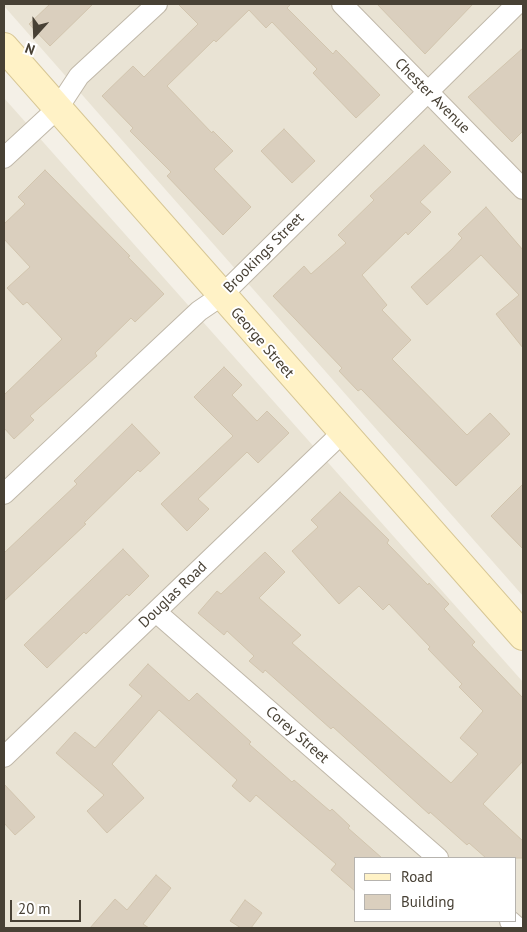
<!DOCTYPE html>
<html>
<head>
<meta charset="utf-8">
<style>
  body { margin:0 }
  #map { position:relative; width:527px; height:932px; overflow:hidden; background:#f4f0e7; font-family:"PT Sans",sans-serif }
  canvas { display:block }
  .frame { position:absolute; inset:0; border:5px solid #484135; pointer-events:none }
  .legend { position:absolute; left:354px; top:857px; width:162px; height:65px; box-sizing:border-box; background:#fff; border:1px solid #b6b3ae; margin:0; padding:6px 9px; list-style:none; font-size:15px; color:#484135 }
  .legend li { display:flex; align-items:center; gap:10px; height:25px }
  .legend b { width:25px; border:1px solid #b6b3ae }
  .north { position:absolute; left:10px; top:10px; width:50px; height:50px; -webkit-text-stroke:4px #fff; paint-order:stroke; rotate:200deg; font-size:14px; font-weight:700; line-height:20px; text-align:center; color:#484135 }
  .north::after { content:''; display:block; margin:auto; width:18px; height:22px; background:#484135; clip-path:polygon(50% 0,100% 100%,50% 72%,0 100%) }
  .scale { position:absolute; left:10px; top:900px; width:71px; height:22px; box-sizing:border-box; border:2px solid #484135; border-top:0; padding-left:6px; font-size:15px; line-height:18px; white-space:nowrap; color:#484135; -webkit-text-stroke:4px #fff; paint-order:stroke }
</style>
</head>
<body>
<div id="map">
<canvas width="527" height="932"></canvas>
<div class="frame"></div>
<ul class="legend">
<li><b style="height:6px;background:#fff2c6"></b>Road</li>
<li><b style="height:14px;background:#dacfbe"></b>Building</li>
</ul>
<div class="north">N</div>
<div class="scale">20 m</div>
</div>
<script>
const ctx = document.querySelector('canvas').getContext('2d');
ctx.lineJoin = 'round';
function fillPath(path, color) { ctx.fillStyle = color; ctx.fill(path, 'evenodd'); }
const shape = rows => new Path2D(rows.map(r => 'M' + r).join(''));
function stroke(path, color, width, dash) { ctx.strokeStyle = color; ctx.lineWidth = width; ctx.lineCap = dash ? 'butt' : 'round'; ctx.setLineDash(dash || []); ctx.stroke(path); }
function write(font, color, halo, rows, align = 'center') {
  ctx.font = font + ' "PT Sans",sans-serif'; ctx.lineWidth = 4; ctx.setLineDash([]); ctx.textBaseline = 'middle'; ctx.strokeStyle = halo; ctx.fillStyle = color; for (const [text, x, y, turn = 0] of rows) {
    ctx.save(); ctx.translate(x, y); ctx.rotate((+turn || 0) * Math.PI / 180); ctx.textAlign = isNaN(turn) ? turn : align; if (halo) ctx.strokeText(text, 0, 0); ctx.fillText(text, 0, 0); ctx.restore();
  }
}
fillPath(shape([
  [4,4,523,4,523,596,4,6],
  [4,98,523,682,523,928,4,928],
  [356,858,516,858,516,921,356,921]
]), '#e9e3d4');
const building = shape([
  [50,4,93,4,50,46,29,24,50,4],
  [178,4,291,4,287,8,333,54,336,50,380,95,356,118,313,73,317,69,272,22,266,28,249,10,216,42,214,40,167,86,212,133,213,131,233,151,214,169,251,207,223,235,167,176,171,172,130,131,133,128,102,96,133,66,144,77,198,24,178,4],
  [377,4,473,4,425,54,377,4],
  [523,48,523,131,512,142,468,97,523,48],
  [284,129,315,161,292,183,261,151,284,129],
  [424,145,451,172,420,202,431,212,408,235,406,232,362,275,387,305,382,310,411,340,392,359,467,435,490,413,510,434,456,486,361,389,358,391,339,371,342,368,273,296,304,266,311,274,346,243,338,235,374,200,370,196,424,145],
  [45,170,130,256,128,257,164,294,135,322,131,318,95,353,97,356,30,416,34,420,14,439,4,428,4,395,62,339,27,302,23,305,7,288,30,267,4,239,4,224,25,204,18,197,45,170],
  [486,207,523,250,523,348,496,314,519,295,481,255,427,305,411,287,452,249,462,238,458,234,486,207],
  [224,367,242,385,232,395,257,421,267,411,289,433,258,463,247,452,198,499,209,509,187,531,161,504,233,436,194,397,224,367],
  [132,424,160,453,140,472,138,470,84,523,86,524,4,601,4,553,77,484,74,481,132,424],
  [523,484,523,549,491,516,523,484],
  [340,492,389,540,387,543,428,585,429,583,449,604,444,609,475,642,472,645,523,698,523,761,483,804,523,841,523,858,486,858,469,843,467,845,430,812,429,814,333,727,331,729,265,670,263,673,249,661,254,656,227,631,224,635,198,613,217,591,221,594,265,552,285,572,259,598,301,635,292,643,451,783,478,754,460,738,483,711,459,687,462,684,428,649,430,647,389,604,383,610,359,586,339,604,292,551,318,527,311,520,340,492],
  [123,549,149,576,129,596,127,594,86,634,84,632,47,668,24,645,123,549],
  [148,664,189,701,197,693,251,742,249,744,292,782,294,780,330,811,332,809,350,826,348,828,382,858,356,858,356,892,331,870,336,864,256,795,250,802,232,786,237,780,159,710,112,764,144,798,107,833,87,811,104,795,56,753,75,732,95,748,142,696,129,685,148,664],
  [4,784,35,817,15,835,4,823,4,784],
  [156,875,171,888,143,924,149,928,90,928,115,899,127,910,156,875],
  [245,900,262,913,251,928,241,928,230,921,245,900]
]);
fillPath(building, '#dacfbe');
stroke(building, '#d2c5ae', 1);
const street = shape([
  [342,4,523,189],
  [4,158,58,108,79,76,157,4],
  [4,494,199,311,221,296,517,4],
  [156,612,438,858],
  [4,757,342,433],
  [510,921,518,928]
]);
const secondary = shape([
  [4,47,523,636]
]);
stroke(street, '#c0b8a9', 22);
stroke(secondary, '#d7c694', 30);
stroke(street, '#fff', 20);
stroke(secondary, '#fff2c6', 28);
write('15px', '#484135', '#fff', [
  ["Chester Avenue",432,96,45],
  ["Brookings Street",264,253,-45],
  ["George Street",262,343,49],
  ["Douglas Road",173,595,-44],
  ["Corey Street",297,735,41]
]);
</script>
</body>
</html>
